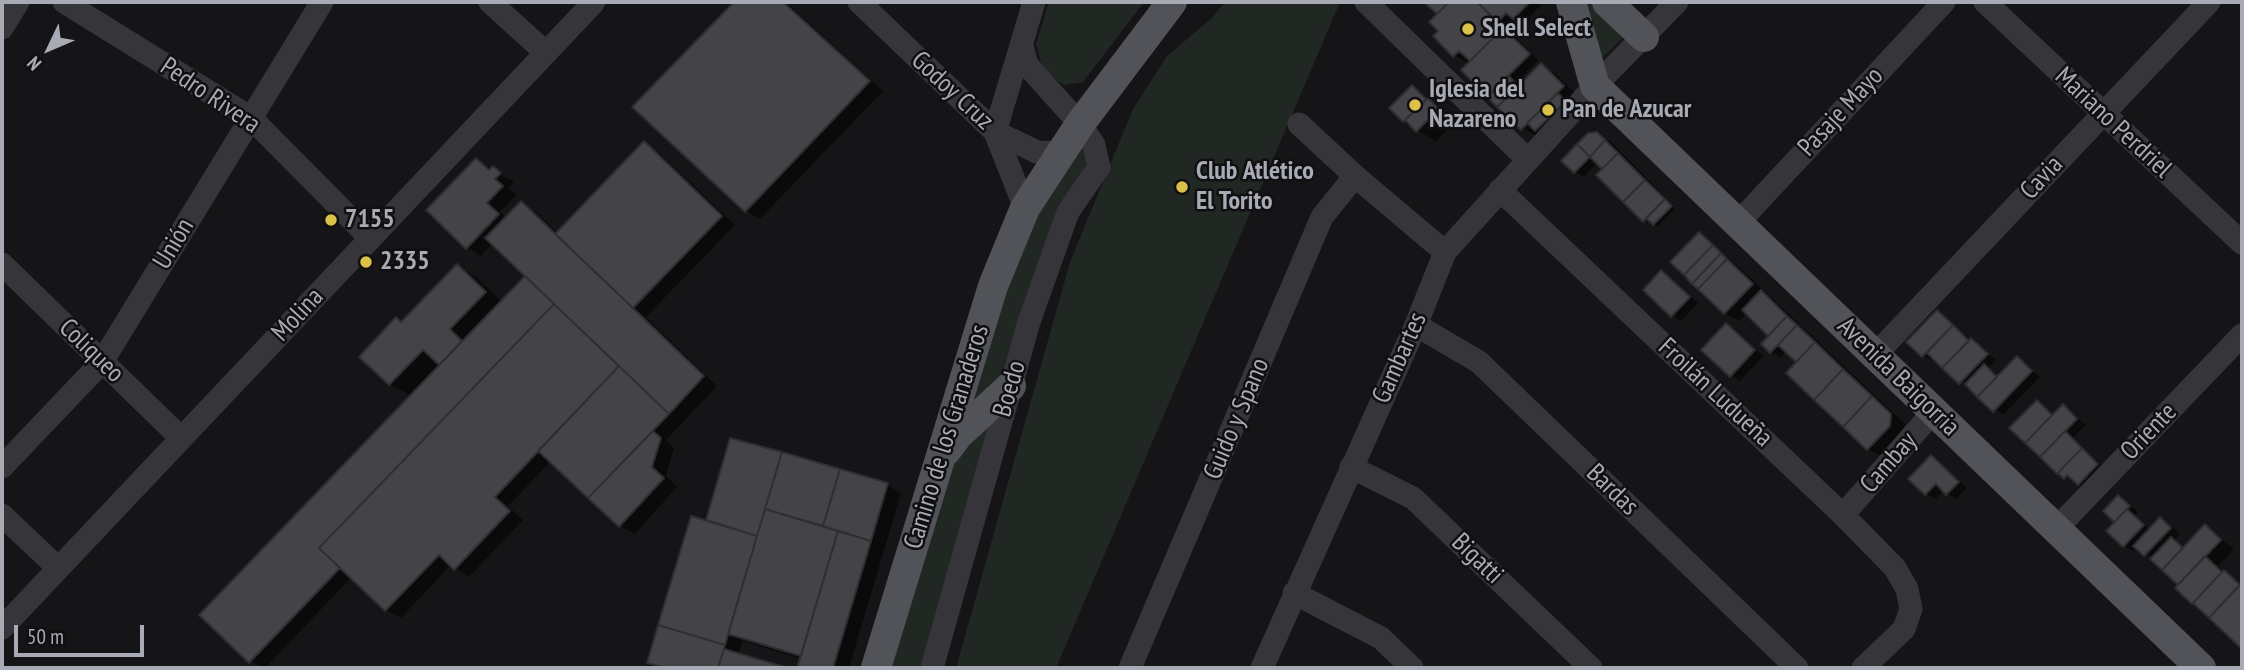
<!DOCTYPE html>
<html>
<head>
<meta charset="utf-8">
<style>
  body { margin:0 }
  #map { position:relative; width:2244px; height:670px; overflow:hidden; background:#151416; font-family:"PT Sans Narrow",sans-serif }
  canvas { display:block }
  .frame { position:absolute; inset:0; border:4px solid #a8aab4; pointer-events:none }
  .north { position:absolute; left:14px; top:14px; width:70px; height:70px; -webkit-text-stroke:5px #100f11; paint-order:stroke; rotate:226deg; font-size:19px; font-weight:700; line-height:28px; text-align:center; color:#a8aab4 }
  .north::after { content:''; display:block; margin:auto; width:24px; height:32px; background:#a8aab4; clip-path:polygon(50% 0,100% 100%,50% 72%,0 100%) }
  .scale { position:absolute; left:14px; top:625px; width:130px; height:32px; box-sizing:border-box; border:4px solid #a8aab4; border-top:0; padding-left:9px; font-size:21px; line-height:24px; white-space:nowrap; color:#a8aab4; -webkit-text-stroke:5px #100f11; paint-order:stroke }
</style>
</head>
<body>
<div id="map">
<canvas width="2244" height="670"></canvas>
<div class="frame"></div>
<div class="north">N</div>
<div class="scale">50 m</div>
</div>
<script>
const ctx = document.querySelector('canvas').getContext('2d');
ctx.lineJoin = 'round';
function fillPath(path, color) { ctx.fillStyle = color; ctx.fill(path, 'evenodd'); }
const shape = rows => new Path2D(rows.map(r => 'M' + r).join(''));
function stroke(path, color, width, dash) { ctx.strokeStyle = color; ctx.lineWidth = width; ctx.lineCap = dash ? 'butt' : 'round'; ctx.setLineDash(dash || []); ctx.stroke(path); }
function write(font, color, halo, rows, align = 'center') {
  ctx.font = font + ' "PT Sans Narrow",sans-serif'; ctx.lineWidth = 5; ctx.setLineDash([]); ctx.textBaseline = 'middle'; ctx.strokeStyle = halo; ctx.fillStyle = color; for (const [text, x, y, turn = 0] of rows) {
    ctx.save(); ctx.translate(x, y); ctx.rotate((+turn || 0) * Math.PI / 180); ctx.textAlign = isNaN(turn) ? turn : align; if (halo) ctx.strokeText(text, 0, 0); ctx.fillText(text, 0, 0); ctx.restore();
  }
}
fillPath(shape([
  [1049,2,1144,2,1083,82,1064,85,1043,70,1036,44],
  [1225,2,1340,2,1056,668,956,668,1070,262,1133,109,1167,56,1212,18],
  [1582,2,1600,2,1630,31,1599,61],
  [1080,124,1098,151,1068,212,932,668,876,668,993,286]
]), '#212823');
fillPath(shape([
  [736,2,786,2,883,91,760,219,746,211,635,107],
  [1427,2,1544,2,1524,23,1515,18,1506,27,1538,60,1517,82,1521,86,1541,65,1556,74,1577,95,1536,136,1522,128,1463,70,1470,64,1454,55,1440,31,1439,14],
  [1413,88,1431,99,1456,121,1436,141,1417,130,1392,108],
  [1596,134,1611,142,1673,205,1675,209,1658,226,1644,220,1598,162,1584,177,1575,172],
  [644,144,658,152,735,225,646,317,717,386,666,440,674,448,666,476,677,487,635,534,620,526,551,461,508,506,523,520,469,577,451,565,401,618,386,610,352,577,265,668,250,661,411,396,390,384,403,323,458,266,476,277,502,302,527,276,493,243,481,256,467,247,476,160,514,182,509,188,516,195,500,212,507,218,521,203,535,212,558,233],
  [1699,234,1741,269,1905,424,1904,434,1882,457,1868,449,1788,373,1798,362,1786,351,1781,357,1771,352,1771,336,1747,313,1739,321,1725,313],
  [1662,272,1698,303,1681,321,1672,315],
  [1937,312,1996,360,1988,369,1999,377,2017,358,2040,377,2003,415,1935,358,1933,361,1923,355],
  [1727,325,1763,356,1740,381,1731,375],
  [2037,402,2054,415,2063,406,2086,425,2073,437,2106,470,2088,489,2058,472,2012,428],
  [731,440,887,485,901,493,849,668,799,668,802,659,743,641,738,655,782,668,647,668,692,518,707,522],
  [1931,457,1967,488,1956,499,1944,490,1936,499,1926,494],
  [2119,497,2138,512,2135,516,2150,530,2160,519,2170,525,2180,534,2174,540,2185,548,2205,527,2234,549,2218,566,2242,585,2242,647,2178,588,2181,585,2154,560,2137,547,2133,551,2124,546,2117,522,2105,511]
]), '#0007');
const building = shape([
  [734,2,783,2,870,81,745,212,632,107,734,2],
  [1424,2,1449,2,1437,14,1424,2],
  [1449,2,1477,2,1503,28,1470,61,1459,51,1453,57,1433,36,1438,31,1429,22,1449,2],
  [1477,2,1530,2,1513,19,1506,13,1498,22,1477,2],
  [1503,28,1530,54,1487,97,1461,70,1503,28],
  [1541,63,1564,86,1521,130,1497,107,1541,63],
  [1509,76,1518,86,1497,107,1487,97,1509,76],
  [1412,85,1426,99,1403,122,1389,108,1412,85],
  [1558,93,1566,101,1535,131,1527,123,1558,93],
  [1428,98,1439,109,1416,132,1405,120,1428,98],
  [1597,132,1605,140,1590,157,1577,144,1588,133,1597,132],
  [1605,140,1618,153,1602,169,1590,157,1605,140],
  [644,141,722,216,633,308,555,234,644,141],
  [1577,144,1590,157,1574,173,1561,161,1577,144],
  [1618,153,1645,180,1623,202,1596,175,1618,153],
  [476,158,489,170,493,166,501,173,495,179,503,186,487,203,499,214,466,249,426,210,476,158],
  [1645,180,1665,199,1643,222,1623,202,1645,180],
  [1665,199,1672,206,1653,225,1646,218,1665,199],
  [521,201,704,376,669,414,485,238,521,201],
  [1699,232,1713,245,1684,275,1670,262,1699,232],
  [1713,245,1721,253,1692,284,1684,275,1713,245],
  [1721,253,1727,259,1698,289,1692,284,1721,253],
  [1727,259,1753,284,1724,314,1698,289,1727,259],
  [457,264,486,292,450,329,462,341,439,365,423,350,389,385,359,357,396,317,401,322,457,264],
  [1661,270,1690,297,1671,317,1643,290,1661,270],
  [525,276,554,304,319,548,340,568,249,663,199,615,525,276],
  [1761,290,1787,316,1768,336,1742,310,1761,290],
  [554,304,619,366,495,497,510,511,454,570,439,555,385,611,319,548,554,304],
  [1937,310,1953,325,1922,357,1906,342,1937,310],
  [1787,316,1797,325,1770,353,1761,344,1787,316],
  [1726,323,1755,350,1730,377,1701,350,1726,323],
  [1797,325,1815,342,1796,362,1778,345,1797,325],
  [1953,325,1969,341,1942,368,1927,353,1953,325],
  [1971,338,1988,354,1959,384,1942,368,1971,338],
  [1815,342,1843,369,1814,400,1786,373,1815,342],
  [2017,356,2032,371,1993,412,1977,397,2017,356],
  [1984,364,1997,377,1977,397,1965,384,1984,364],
  [619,366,669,414,588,498,538,451,619,366],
  [1843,369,1872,396,1843,427,1814,400,1843,369],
  [1872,396,1891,414,1890,426,1867,450,1843,427,1872,396],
  [2037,400,2052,415,2025,443,2009,428,2037,400],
  [2063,404,2077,419,2040,457,2025,443,2063,404],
  [653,431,661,438,652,467,664,478,619,527,588,498,653,431],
  [2065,431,2082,448,2057,474,2040,457,2065,431],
  [730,438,782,452,757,536,706,520,730,438],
  [2082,448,2098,464,2078,485,2067,475,2064,479,2058,473,2082,448],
  [782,452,840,469,823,526,765,509,782,452],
  [1931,455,1959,482,1946,495,1936,484,1925,495,1908,479,1931,455],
  [840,469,888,483,871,541,823,526,840,469],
  [2118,495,2130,506,2114,522,2103,511,2118,495],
  [765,509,838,531,801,656,728,634,765,509],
  [2127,509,2144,525,2123,547,2106,531,2127,509],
  [691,516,757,536,725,645,658,625,691,516],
  [2160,517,2171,528,2144,556,2133,546,2160,517],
  [2205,524,2221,540,2178,585,2162,570,2205,524],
  [838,531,871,541,833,668,797,668,838,531],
  [2171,537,2183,548,2162,570,2150,559,2171,537],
  [2205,556,2222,572,2192,604,2175,588,2205,556],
  [2224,570,2240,585,2209,618,2193,603,2224,570],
  [2242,582,2242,649,2209,618,2242,582],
  [658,625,725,645,718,668,666,668,647,663,658,625],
  [724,649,788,668,718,668,724,649]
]);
fillPath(building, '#444448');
stroke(building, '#2f2f32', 2);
stroke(shape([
  [64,2,251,118,370,238],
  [490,2,546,53],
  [859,2,995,132,1037,152,1060,153],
  [1366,2,1528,160],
  [1985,2,2242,243],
  [2,28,18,2],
  [1299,124,1355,176,1445,252],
  [1500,190,1843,515,1895,568,1907,589,1911,609,1904,629,1863,668],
  [1025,208,995,132,1034,2],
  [1738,223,1944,2],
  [2,264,181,438],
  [1416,325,1479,362,1797,668],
  [1875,355,2209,2],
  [2,467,102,362,322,2],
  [1351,467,1413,498,1591,668],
  [2,515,58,568],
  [1843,515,1934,411],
  [2056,529,2242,335],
  [1294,593,1381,638,1412,668],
  [2,628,594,2],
  [932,668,1029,322,1068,212,1099,167,1094,145,1080,124,1027,65,1022,46],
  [1130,668,1322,217,1355,176],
  [1262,668,1416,325,1445,252,1595,86,1677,2]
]), '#36363a', 23);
stroke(shape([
  [1571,2,1595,86,2201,668],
  [1607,2,1644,37],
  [946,451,958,435,1011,386],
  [876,668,993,286,1025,208,1080,124,1172,2]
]), '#525359', 30);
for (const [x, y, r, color] of [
  [1468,29,7,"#dbc148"],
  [1415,105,7,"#dbc148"],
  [1548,110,7,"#dbc148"],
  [1182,187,7,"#dbc148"],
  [331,220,7,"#dbc148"],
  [366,262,7,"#dbc148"]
]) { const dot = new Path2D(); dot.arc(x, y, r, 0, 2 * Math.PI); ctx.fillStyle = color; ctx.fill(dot); stroke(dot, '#100f11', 2.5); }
write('bold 26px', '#a8aab4', '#100f11', [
  ["Shell Select",1482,29],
  ["Iglesia del",1429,90],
  ["Nazareno",1429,120],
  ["Pan de Azucar",1562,110],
  ["Club Atlético",1196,172],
  ["El Torito",1196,202],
  ["7155",345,220],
  ["2335",380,262]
], 'left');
write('26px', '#a8aab4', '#100f11', [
  ["Godoy Cruz",952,91,43],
  ["Pedro Rivera",210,96,34],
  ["Pasaje Mayo",1841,112,-47],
  ["Mariano Perdriel",2113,123,43],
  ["Cavia",2042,178,-47],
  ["Unión",174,244,-59],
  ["Molina",298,315,-47],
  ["Coliqueo",91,351,44],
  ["Gambartes",1400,358,-66],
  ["Avenida Baigorria",1898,377,44],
  ["Boedo",1010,389,-74],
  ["Froilán Ludueña",1715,393,43],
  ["Guido y Spano",1237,419,-67],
  ["Oriente",2149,432,-46],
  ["Camino de los Granaderos",947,437,-73],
  ["Cambay",1889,463,-49],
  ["Bardas",1612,490,44],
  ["Bigatti",1477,559,44]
]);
</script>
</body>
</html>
